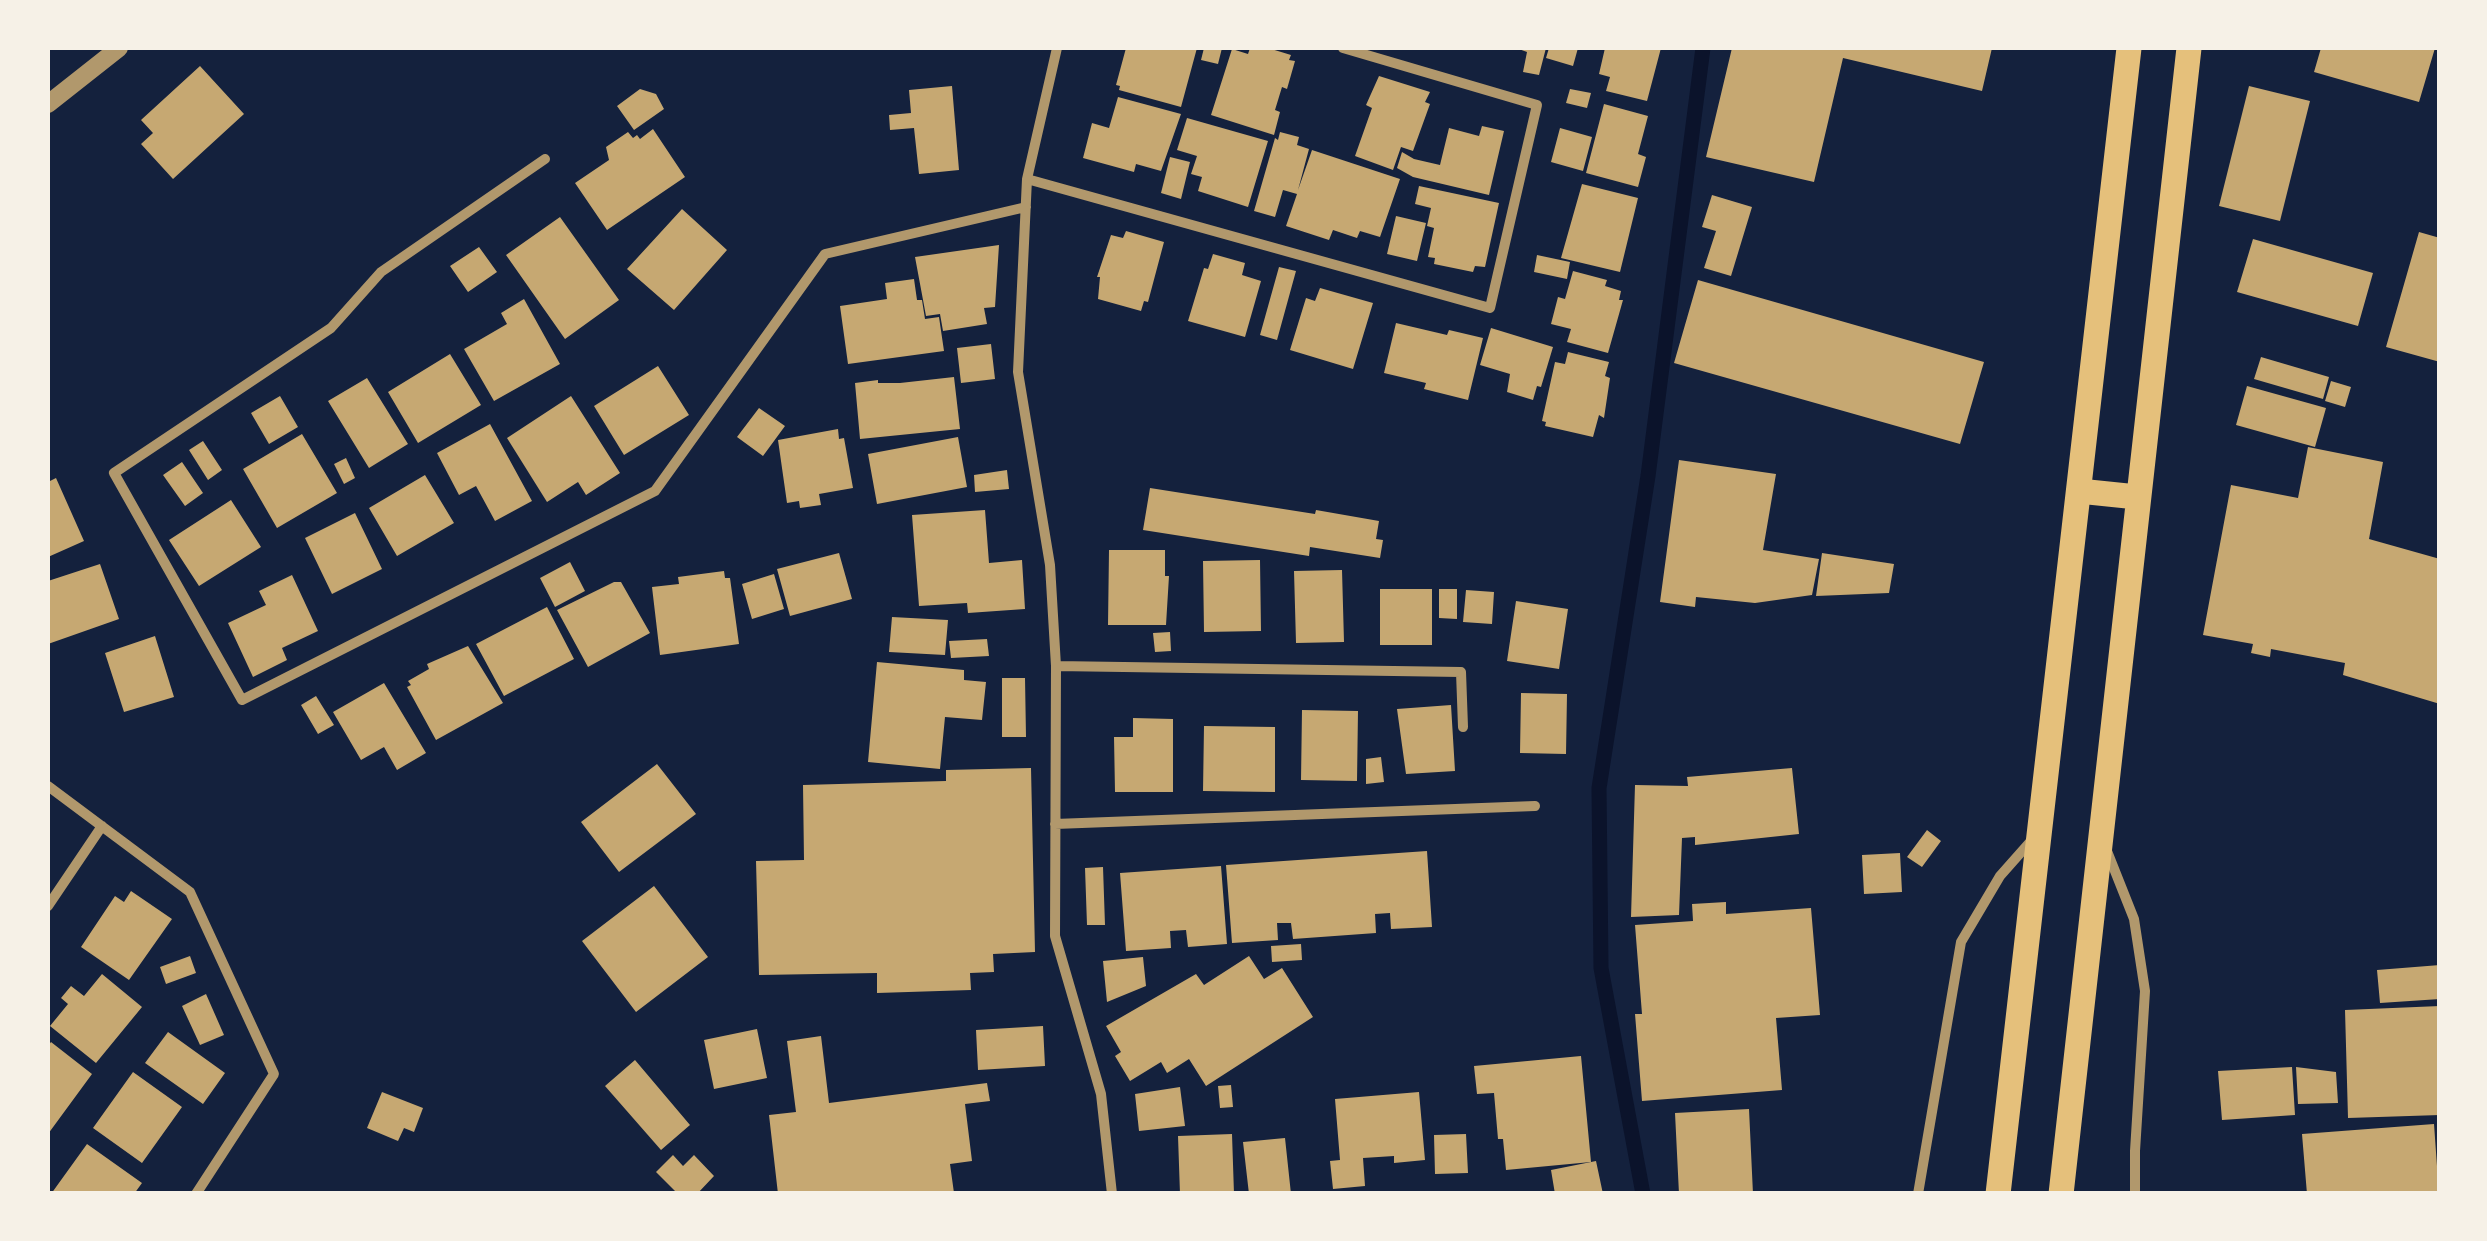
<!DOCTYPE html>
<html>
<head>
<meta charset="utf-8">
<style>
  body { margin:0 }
  #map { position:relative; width:2487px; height:1241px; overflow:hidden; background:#14213d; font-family:Commissioner,sans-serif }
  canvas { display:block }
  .frame { position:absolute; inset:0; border:50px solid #f6f1e7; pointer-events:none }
</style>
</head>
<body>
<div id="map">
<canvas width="2487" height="1241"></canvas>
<div class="frame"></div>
</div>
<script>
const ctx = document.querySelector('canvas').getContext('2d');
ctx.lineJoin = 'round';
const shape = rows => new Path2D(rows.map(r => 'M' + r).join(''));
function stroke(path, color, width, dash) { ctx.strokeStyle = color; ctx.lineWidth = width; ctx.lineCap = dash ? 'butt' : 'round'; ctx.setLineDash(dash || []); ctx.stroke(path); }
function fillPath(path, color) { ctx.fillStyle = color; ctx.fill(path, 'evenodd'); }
stroke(shape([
  [1643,1194,1601,968,1599,788,1648,476,1703,48]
]), '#0b132b', 15);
fillPath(shape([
  [1126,48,1197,48,1181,107,1119,90,1120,86,1116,85],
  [1204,48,1222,48,1218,64,1201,60],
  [1250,48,1268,48,1291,55,1289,60,1295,61,1287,89,1282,87,1275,110,1280,112,1274,135,1211,115,1232,49,1248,54],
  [1516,48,1546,48,1539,75,1523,72,1527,52],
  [1549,48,1578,48,1573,66,1546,58],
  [1605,48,1661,48,1647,101,1606,91,1610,77,1599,74],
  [1732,48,1992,48,1982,91,1843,58,1814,182,1706,157],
  [2321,48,2435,48,2419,102,2314,72],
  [200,66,244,114,173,179,141,144,153,133,141,120],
  [1379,76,1430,92,1425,102,1430,104,1413,151,1401,147,1393,170,1355,156,1372,108,1366,105],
  [952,86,959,170,919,174,914,128,890,130,889,115,911,113,909,90],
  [2249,86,2310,101,2280,221,2219,206],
  [640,89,656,94,664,109,634,130,617,106],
  [1570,89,1591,93,1587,108,1566,103],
  [1118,97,1181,114,1161,171,1136,164,1134,172,1083,158,1092,123,1109,128],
  [1604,104,1648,116,1638,154,1646,157,1638,187,1586,173],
  [1187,118,1268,141,1248,207,1198,191,1202,177,1191,174,1197,156,1177,150],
  [1482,126,1504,131,1489,195,1413,177,1397,168,1402,152,1414,159,1440,165,1449,128,1479,136],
  [1560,128,1592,137,1583,171,1551,162],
  [653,129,685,177,607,230,575,183,609,160,606,147,628,132,633,138,637,135,640,139],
  [1280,132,1299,137,1297,145,1309,149,1298,190,1312,150,1400,179,1380,237,1360,231,1357,238,1333,230,1329,240,1286,226,1297,194,1283,190,1275,217,1254,211,1275,138,1278,140],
  [1170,157,1190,162,1181,199,1161,193],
  [1582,184,1638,198,1620,272,1561,258],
  [1419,186,1499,203,1485,267,1475,266,1473,272,1434,264,1435,258,1428,257,1434,228,1427,226,1431,208,1415,204],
  [1712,195,1752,207,1731,276,1704,268,1716,231,1702,227],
  [682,209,727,250,674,310,627,269],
  [1396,216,1426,223,1417,261,1387,254],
  [560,217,619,300,565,339,506,255],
  [1126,231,1164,242,1148,302,1144,301,1141,311,1098,299,1100,277,1097,277,1111,235,1123,238],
  [2419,232,2440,238,2440,362,2386,347],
  [2253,239,2373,273,2358,326,2237,292],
  [999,245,995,307,984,308,987,324,943,331,940,314,926,316,915,257],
  [479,247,497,272,468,292,450,266],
  [1213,254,1245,263,1242,275,1261,281,1245,337,1188,321,1204,268,1208,269],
  [1537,255,1570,262,1567,279,1534,272],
  [1279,267,1296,271,1277,340,1260,335],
  [1573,271,1607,280,1605,286,1621,291,1619,300,1623,300,1608,353,1567,342,1571,329,1551,324,1558,297,1565,299],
  [914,279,917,300,922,300,925,319,939,317,944,351,848,364,840,306,887,299,885,283],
  [1698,280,1984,362,1960,444,1674,363],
  [1320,288,1373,303,1353,369,1290,350,1306,298,1315,301],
  [524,299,560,364,494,401,464,349,507,324,501,313],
  [1396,323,1447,335,1449,330,1483,338,1468,400,1424,389,1426,383,1384,373],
  [1491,328,1553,347,1541,387,1537,386,1533,400,1507,392,1510,374,1480,365],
  [991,344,995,379,961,383,957,348],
  [1568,352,1609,362,1605,376,1610,378,1604,418,1599,415,1593,437,1545,426,1546,422,1542,421,1555,362,1565,364],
  [450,354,481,405,418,443,388,392],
  [2261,357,2329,377,2323,399,2254,379],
  [658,366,689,415,624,455,594,406],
  [954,377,960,429,860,439,855,383,878,380,878,383,900,383],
  [367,378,408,444,369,468,328,401],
  [2331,381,2351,387,2345,407,2325,401],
  [2247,386,2326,408,2315,447,2236,425],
  [280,396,298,427,269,444,251,413],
  [571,396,620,473,586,495,578,482,547,502,507,438],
  [759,408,785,426,763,456,737,437],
  [490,424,532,501,495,521,476,486,459,495,437,453],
  [838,429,839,439,844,438,853,488,819,494,821,505,800,508,799,501,787,503,778,440],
  [302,434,337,493,277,528,243,469],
  [958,437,967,487,877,504,868,454],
  [203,441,222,470,208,480,189,450],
  [2308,447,2383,462,2369,539,2440,559,2440,704,2343,675,2345,663,2271,649,2270,657,2251,653,2253,644,2203,635,2231,485,2298,498],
  [346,458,355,478,344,484,334,464],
  [1679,460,1776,474,1763,550,1819,559,1812,595,1755,603,1696,597,1695,607,1660,602],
  [182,462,203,493,185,506,163,475],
  [1007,470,1009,489,975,492,974,475],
  [425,475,454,523,397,556,369,508],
  [56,478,84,541,48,557,48,482],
  [1150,488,1315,514,1316,510,1379,521,1376,539,1383,540,1380,558,1310,547,1309,556,1143,530],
  [231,500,261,547,199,586,169,540],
  [985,510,989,563,1022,560,1025,609,968,613,967,603,919,606,912,515],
  [355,513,382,569,332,594,305,538],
  [1109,550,1165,550,1165,576,1169,576,1166,625,1108,625],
  [839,553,852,599,790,616,777,569],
  [1822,553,1894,564,1889,593,1816,596],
  [1260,560,1261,631,1204,632,1203,561],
  [570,562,585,591,555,607,540,578],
  [100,564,119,619,48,644,48,581],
  [1342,570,1344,642,1296,643,1294,571],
  [724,571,725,578,730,578,739,644,660,655,652,587,679,584,678,577],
  [774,574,784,609,752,619,742,584],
  [292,575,318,631,282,648,287,660,253,677,228,623,266,605,259,591],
  [614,582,621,582,650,633,588,667,557,610],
  [1380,589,1432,589,1432,645,1380,645],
  [1439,589,1457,589,1457,619,1439,618],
  [1466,590,1494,592,1492,624,1463,622],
  [1516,601,1568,609,1559,669,1507,661],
  [547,607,574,659,504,696,476,644],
  [892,617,948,620,945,655,889,652],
  [1170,632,1171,651,1155,652,1153,633],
  [155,636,174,697,124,712,105,653],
  [987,639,989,656,951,658,949,641],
  [468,646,503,703,436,740,407,687,411,685,408,681,429,669,427,664],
  [877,662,964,670,964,680,986,682,982,720,945,717,940,769,868,762],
  [1002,678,1025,678,1026,737,1002,737],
  [384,683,426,753,397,770,384,747,361,760,333,712],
  [1521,693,1567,694,1566,754,1520,753],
  [316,696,334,725,318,734,301,705],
  [1451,705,1455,771,1406,774,1397,709],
  [1302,710,1358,711,1357,781,1301,780],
  [1133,718,1173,719,1173,792,1115,792,1114,737,1133,737],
  [1204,726,1275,727,1275,792,1203,791],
  [1381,757,1384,782,1366,784,1366,759],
  [657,764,696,814,619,872,581,822],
  [1031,768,1035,952,993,954,994,972,970,973,971,990,877,993,877,973,759,975,756,861,804,860,803,785,946,781,946,770],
  [1792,768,1799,834,1695,845,1695,837,1682,838,1679,915,1631,917,1635,785,1688,786,1687,777],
  [1927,830,1941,841,1922,867,1907,857],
  [1427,851,1432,927,1391,929,1390,913,1375,914,1376,933,1293,939,1291,923,1277,923,1278,940,1232,943,1226,865],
  [1900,853,1902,892,1864,894,1862,855],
  [1221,866,1227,944,1188,947,1186,930,1170,931,1171,948,1126,951,1120,873],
  [1103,867,1105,925,1087,925,1085,868],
  [654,886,708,957,636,1012,582,941],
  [131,891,172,919,129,980,81,947,115,896,124,902],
  [1726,902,1726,914,1811,908,1820,1015,1776,1018,1782,1090,1642,1101,1635,1014,1642,1014,1635,925,1693,921,1692,904],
  [1301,944,1302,960,1272,962,1271,946],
  [190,956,196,973,166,984,160,967],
  [1249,956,1264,979,1282,968,1313,1017,1206,1086,1189,1059,1167,1073,1161,1062,1130,1081,1115,1056,1121,1052,1106,1026,1196,974,1204,985],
  [1143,957,1146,986,1107,1002,1103,961],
  [2440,965,2440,999,2380,1003,2377,970],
  [102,974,142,1007,96,1063,50,1026,68,1004,61,998,71,986,84,996],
  [206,994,224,1035,200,1045,182,1006],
  [2440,1006,2440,1115,2348,1118,2345,1010],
  [1043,1026,1045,1066,978,1070,976,1030],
  [757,1029,767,1078,714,1089,704,1040],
  [168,1032,225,1073,203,1104,145,1063],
  [821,1036,829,1103,987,1083,990,1101,965,1104,972,1161,950,1164,954,1193,778,1194,769,1115,796,1112,787,1041],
  [51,1042,92,1074,48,1134,48,1046],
  [1581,1056,1591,1162,1506,1170,1503,1139,1498,1139,1494,1093,1477,1094,1474,1066],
  [635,1060,690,1125,661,1150,605,1086],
  [2292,1067,2295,1115,2222,1120,2218,1071],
  [2296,1067,2336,1072,2338,1103,2298,1104],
  [133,1072,182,1107,142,1163,93,1128],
  [1231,1085,1233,1107,1220,1108,1218,1086],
  [1180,1087,1185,1126,1139,1131,1135,1094],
  [382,1092,423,1108,414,1132,404,1128,398,1141,367,1128],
  [1419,1092,1425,1160,1394,1163,1394,1156,1363,1158,1365,1186,1333,1189,1330,1161,1340,1160,1335,1099],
  [1749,1109,1753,1194,1679,1194,1675,1113],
  [2434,1124,2439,1194,2307,1194,2302,1134],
  [1232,1134,1234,1194,1180,1194,1178,1136],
  [1466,1134,1468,1173,1435,1174,1434,1135],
  [1285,1138,1291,1194,1249,1194,1243,1142],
  [87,1144,142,1183,134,1194,51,1194],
  [673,1155,683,1166,694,1155,714,1176,697,1194,678,1194,656,1172],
  [1596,1161,1603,1194,1555,1194,1551,1170]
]), '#c6a872');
stroke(shape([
  [1057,48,1027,179,1018,372,1050,565,1056,666,1055,936,1101,1094,1112,1194],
  [545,159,381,272,331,328,114,473,242,700,655,491,825,254,1026,207],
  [1027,179,1490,308,1537,105,1343,48],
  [1056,666,1461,672,1463,727],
  [48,786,190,892,274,1074,196,1194],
  [1055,824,1535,806],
  [2107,851,2134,919,2145,991,2135,1151,2135,1194],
  [48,906,102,826],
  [1918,1194,1961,942,2000,876,2031,841]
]), '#b1986c', 10);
stroke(shape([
  [48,104,119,48]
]), '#b1986c', 18);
stroke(shape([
  [2079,491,2137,497],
  [1998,1194,2129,48],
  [2061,1194,2189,48]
]), '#e5c07b', 25);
</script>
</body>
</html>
